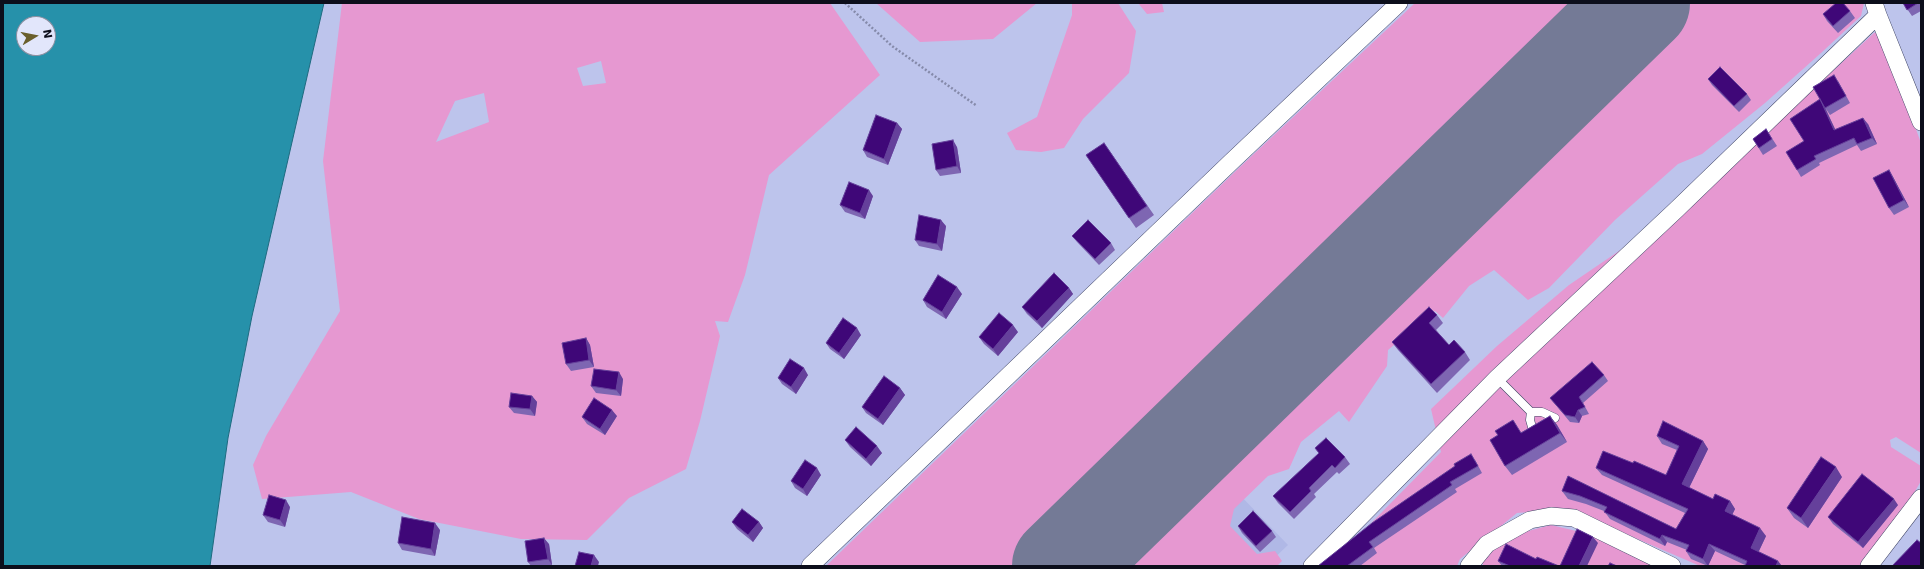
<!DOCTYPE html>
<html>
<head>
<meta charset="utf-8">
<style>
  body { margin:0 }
  #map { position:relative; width:1924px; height:569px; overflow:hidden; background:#bdc4ec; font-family:"DejaVu Sans",sans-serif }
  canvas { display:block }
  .frame { position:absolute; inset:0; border:4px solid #0c0e1b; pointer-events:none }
  .north { position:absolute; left:16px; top:16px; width:40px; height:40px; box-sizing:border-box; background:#e2e6fb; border:1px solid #8c90a1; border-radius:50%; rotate:80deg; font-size:11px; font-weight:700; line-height:16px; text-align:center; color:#0c0e1b }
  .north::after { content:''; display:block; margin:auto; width:14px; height:18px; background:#6a5f2c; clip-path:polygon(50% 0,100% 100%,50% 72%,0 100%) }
</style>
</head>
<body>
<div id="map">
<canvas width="1924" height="569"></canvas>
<div class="frame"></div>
<div class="north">N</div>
</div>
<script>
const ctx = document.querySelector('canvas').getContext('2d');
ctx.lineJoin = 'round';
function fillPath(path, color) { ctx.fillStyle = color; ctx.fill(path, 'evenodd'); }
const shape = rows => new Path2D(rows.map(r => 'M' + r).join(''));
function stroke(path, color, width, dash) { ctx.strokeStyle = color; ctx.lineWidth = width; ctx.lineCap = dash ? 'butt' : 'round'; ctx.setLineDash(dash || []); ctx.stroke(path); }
fillPath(shape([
  [1540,3,1736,3,1237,492,1288,545,1266,566,959,566]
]), '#b0b8e6');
fillPath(shape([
  [342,3,830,3,880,75,769,175,745,275,728,322,715,321,720,336,700,421,686,469,629,498,587,540,521,539,419,519,351,492,262,499,253,465,266,436,340,311,323,161],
  [601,61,606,83,583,86,577,68],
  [484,93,489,122,436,142,455,101],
  [876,3,1037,3,993,39,920,42],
  [1072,3,1118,3,1136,31,1129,73,1083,119,1064,148,1041,152,1016,150,1007,133,1037,117,1072,15],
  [1138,3,1162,3,1164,12,1147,14],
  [1415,3,1617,3,1035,566,826,566,1241,166],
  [1669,3,1864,3,1861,16,1821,53,1765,103,1702,154,1678,164,1615,220,1549,288,1528,300,1494,270,1469,286,1443,318,1435,311,1388,350,1387,366,1349,422,1339,411,1301,442,1289,469,1268,476,1234,509,1230,526,1257,554,1275,551,1282,561,1277,566,1082,566,1362,294],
  [1880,31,1921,143,1921,453,1896,437,1890,440,1891,447,1921,466,1921,481,1900,517,1862,566,1700,566,1568,509,1517,513,1460,559,1457,566,1329,566,1441,452,1431,409,1497,346,1569,285,1691,202,1874,33],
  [1551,525,1589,534,1654,566,1483,566,1483,560,1509,536]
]), '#e698d1');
const water = shape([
  [3,3,324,3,252,316,228,438,210,566,3,566,3,3],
  [24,24,48,24,48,48,24,48,24,24]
]);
fillPath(water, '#2691aa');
stroke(water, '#1e6a7f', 1);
stroke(shape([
  [1062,566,1640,3]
]), '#747a96', 100);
const lane = shape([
  [1497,378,1531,412,1542,412,1555,418],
  [1531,412,1530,420,1534,434]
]);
const street = shape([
  [1878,15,1921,122],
  [810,566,1230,163,1399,3],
  [1312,566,1497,378,1676,210,1878,15,1874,3],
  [1469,566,1487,544,1530,520,1551,516,1574,518,1672,566],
  [1869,566,1921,498]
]);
stroke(lane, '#3e4364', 9);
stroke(street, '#3e4364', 18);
stroke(shape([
  [845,3,892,46,977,106]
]), '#858aaa', 2.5, [2, 2]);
stroke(lane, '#fff', 8);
stroke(street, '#fff', 17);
fillPath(shape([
  [1903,3,1921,3,1921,11,1912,16],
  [1850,11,1855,18,1838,33,1827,21,1823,14],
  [1708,79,1747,94,1751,100,1739,112,1712,85],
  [1838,81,1850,103,1830,115,1826,109,1835,130,1868,124,1877,144,1861,151,1857,145,1819,163,1820,165,1801,177,1797,170,1804,141,1820,99],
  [897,123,902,129,888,165,867,157,863,150],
  [1766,129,1777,146,1763,155,1753,139],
  [1104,143,1154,215,1136,228,1086,155],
  [957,147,961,173,940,176,936,170],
  [1889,170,1893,177,1909,207,1894,215,1889,208],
  [873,196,865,219,845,212,840,205],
  [946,226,942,251,919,246,915,240],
  [1072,236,1111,243,1115,250,1099,265,1077,242],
  [1069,288,1073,294,1042,328,1027,314,1022,307],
  [962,294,946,319,927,307,923,300],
  [1437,315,1443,323,1436,330,1449,345,1465,352,1470,360,1437,393,1398,350,1392,342],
  [1018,332,998,356,984,344,979,337],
  [861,335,844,359,830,349,826,343],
  [586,338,590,345,594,367,571,371,566,364],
  [808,375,796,394,782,384,778,378],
  [1604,375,1608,381,1583,403,1589,414,1582,416,1579,423,1570,422,1550,398],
  [623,379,621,396,596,393,591,386],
  [900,388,905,395,883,425,866,413,862,407],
  [532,396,537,402,535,416,514,413,509,407],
  [617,416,605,435,587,424,582,417],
  [1550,416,1557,425,1567,442,1512,475,1505,466,1498,435,1522,432],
  [1657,436,1703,441,1708,449,1689,488,1713,499,1730,501,1735,509,1732,515,1766,536,1759,551,1745,565,1715,551,1708,566,1691,559,1686,551,1687,550,1667,542,1665,546,1610,519,1604,511,1586,504,1568,499,1562,491,1568,476,1676,529,1685,513,1602,475,1596,468,1633,463,1666,475,1677,450,1662,444],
  [845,440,882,453,871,466,850,447],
  [1315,448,1345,457,1350,464,1339,474,1337,472,1314,494,1316,497,1294,519,1278,503,1273,496,1319,453],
  [1475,460,1482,473,1455,489,1457,492,1374,548,1377,553,1360,566,1318,566],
  [821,475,807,496,795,488,791,481],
  [1842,477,1808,528,1794,518,1787,508],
  [1898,505,1863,548,1833,524,1828,517],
  [290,507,285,527,268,522,263,515],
  [732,522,759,522,763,528,753,542,737,529],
  [1238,526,1272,531,1276,537,1260,552,1242,533],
  [440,530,435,556,402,550,398,543],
  [549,544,552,565,547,566,531,566,528,562],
  [1536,559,1559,566,1502,566,1498,561]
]), '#7e66b2');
fillPath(shape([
  [1820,99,1824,106,1839,137,1834,130],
  [1863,118,1868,124,1877,144,1872,138],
  [897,123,902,129,888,165,884,159],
  [953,140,957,147,961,173,957,166],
  [1889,170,1893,177,1909,207,1904,200],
  [869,190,873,196,865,219,860,213],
  [941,220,946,226,942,251,937,244],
  [957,287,962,294,946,319,942,312],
  [1069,288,1073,294,1042,328,1037,321],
  [1013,325,1018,332,998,356,993,349],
  [857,328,861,335,844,359,839,353],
  [586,338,590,345,594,367,589,360],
  [804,368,808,375,796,394,791,387],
  [619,372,623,379,621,396,616,390],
  [900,388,905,395,883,425,878,419],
  [532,396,537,402,535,416,530,409],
  [612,410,617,416,605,435,600,429],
  [1578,410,1582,416,1579,423,1575,417],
  [1550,416,1557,425,1567,442,1560,433],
  [1703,441,1708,449,1687,492,1682,484],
  [877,446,882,453,871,466,866,459],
  [1836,467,1842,477,1808,528,1801,518],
  [817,468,821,475,807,496,803,489],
  [1894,499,1898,505,1863,548,1858,542],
  [286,500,290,507,285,527,280,520],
  [1730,501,1735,509,1730,519,1725,511],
  [759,522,763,528,753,542,748,535],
  [435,523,440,530,435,556,431,549],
  [1760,528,1766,536,1757,555,1751,548],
  [1662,535,1667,542,1665,546,1660,539],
  [1593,537,1598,543,1587,566,1579,566],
  [544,538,549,544,552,565,548,559],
  [1709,544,1715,551,1708,566,1703,559],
  [594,555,599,562,598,566,591,566],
  [1778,561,1782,566,1776,566]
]), '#65409b');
const building = shape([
  [1836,3,1843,3,1850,11,1833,26,1823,14,1836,3],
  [1903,3,1918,3,1907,10,1903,3],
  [1720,67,1747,94,1734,106,1708,79,1720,67],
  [1834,75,1846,96,1825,108,1813,87,1834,75],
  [1820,99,1834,130,1863,118,1872,138,1857,144,1854,138,1814,156,1816,159,1797,170,1786,152,1804,141,1790,119,1820,99],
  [876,115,897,123,884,159,863,150,876,115],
  [1766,129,1772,139,1759,148,1753,139,1766,129],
  [953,140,957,166,936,170,932,144,953,140],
  [1104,143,1147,206,1129,218,1086,155,1104,143],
  [1889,170,1904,200,1889,208,1873,178,1889,170],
  [849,182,869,190,860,213,840,205,849,182],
  [919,215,941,220,937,244,915,240,919,215],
  [1088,220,1111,243,1095,259,1072,236,1088,220],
  [1054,273,1069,288,1037,321,1022,307,1054,273],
  [938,275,957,287,942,312,923,300,938,275],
  [1429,307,1437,315,1429,323,1449,345,1454,340,1465,352,1431,384,1392,342,1429,307],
  [999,313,1013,325,993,349,979,337,999,313],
  [843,318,857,328,839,353,826,343,843,318],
  [586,338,589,360,566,364,562,343,586,338],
  [790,359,804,368,791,387,778,378,790,359],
  [1592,362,1604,375,1579,397,1585,407,1578,410,1575,417,1565,415,1550,398,1592,362],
  [594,369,619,372,616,390,591,386,594,369],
  [884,376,900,388,878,419,862,407,884,376],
  [511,393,532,396,530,409,509,407,511,393],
  [594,398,612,410,600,429,582,417,594,398],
  [1550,416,1560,433,1505,466,1490,440,1498,435,1495,431,1513,420,1521,433,1550,416],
  [1663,421,1703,441,1682,484,1713,499,1715,494,1730,501,1725,511,1760,528,1751,548,1778,561,1776,566,1745,566,1747,561,1709,544,1703,559,1686,551,1689,545,1662,535,1660,539,1604,512,1607,507,1580,496,1562,491,1568,476,1676,529,1688,509,1596,468,1603,451,1633,463,1634,461,1666,475,1679,446,1657,436,1663,421],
  [856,427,877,446,866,459,845,440,856,427],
  [1326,438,1345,457,1335,468,1332,465,1309,488,1311,491,1290,512,1273,496,1319,453,1315,448,1326,438],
  [1471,454,1478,466,1450,482,1452,485,1369,542,1373,547,1347,566,1318,566,1372,523,1455,466,1454,464,1471,454],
  [1821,457,1836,467,1801,518,1787,508,1821,457],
  [805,460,817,468,803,489,791,481,805,460],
  [1862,474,1894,499,1858,542,1828,517,1862,474],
  [269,495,286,500,280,520,263,515,269,495],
  [742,509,759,522,748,535,732,522,742,509],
  [1253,511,1272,531,1256,546,1238,526,1253,511],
  [402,517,435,523,431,549,398,543,402,517],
  [1577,529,1593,537,1579,566,1560,566,1577,529],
  [544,538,548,559,528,562,525,541,544,538],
  [1917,540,1921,543,1921,566,1892,566,1917,540],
  [1506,544,1536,559,1537,557,1559,566,1510,566,1498,561,1506,544],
  [579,552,594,555,591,566,575,566,579,552],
  [1610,563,1617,566,1608,566,1610,563]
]);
fillPath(building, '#3f0778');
stroke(building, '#65409b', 1);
</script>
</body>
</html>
